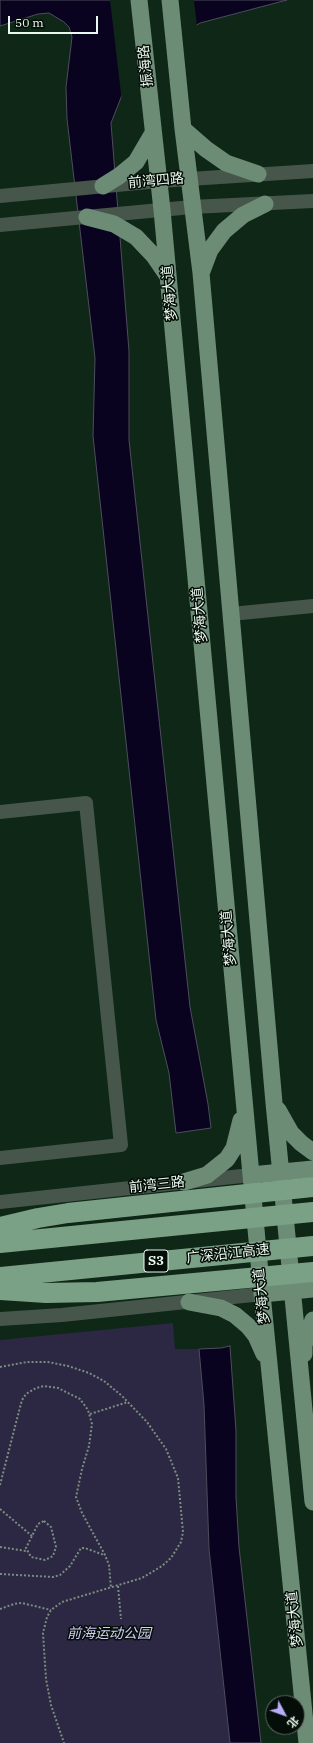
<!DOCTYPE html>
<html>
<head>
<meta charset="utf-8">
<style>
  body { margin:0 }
  #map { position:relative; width:313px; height:1743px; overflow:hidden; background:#0e2717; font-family:"IBM Plex Serif","Noto Sans SC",serif }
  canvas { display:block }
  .north { position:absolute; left:265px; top:1695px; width:40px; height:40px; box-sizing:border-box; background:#040d07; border:1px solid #606b63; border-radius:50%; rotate:131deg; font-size:11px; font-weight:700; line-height:16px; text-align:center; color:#eaf9ee }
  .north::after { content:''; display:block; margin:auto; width:14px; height:18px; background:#b8abf7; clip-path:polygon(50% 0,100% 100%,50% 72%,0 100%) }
  .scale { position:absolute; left:8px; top:16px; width:90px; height:18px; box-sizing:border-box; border:2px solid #eaf9ee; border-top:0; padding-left:5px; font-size:12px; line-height:14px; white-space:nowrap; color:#eaf9ee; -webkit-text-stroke:3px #040d07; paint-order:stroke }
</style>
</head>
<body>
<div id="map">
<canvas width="313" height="1743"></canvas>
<div class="north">北</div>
<div class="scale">50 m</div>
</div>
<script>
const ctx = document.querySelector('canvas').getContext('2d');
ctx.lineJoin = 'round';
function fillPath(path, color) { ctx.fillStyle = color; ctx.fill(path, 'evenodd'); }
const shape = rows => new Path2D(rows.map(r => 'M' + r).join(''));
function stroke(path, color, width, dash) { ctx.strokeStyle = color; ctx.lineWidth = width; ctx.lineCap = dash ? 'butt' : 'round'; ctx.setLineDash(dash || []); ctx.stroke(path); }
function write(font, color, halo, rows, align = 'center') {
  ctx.font = font + ' "IBM Plex Serif","Noto Sans SC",serif'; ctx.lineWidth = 3; ctx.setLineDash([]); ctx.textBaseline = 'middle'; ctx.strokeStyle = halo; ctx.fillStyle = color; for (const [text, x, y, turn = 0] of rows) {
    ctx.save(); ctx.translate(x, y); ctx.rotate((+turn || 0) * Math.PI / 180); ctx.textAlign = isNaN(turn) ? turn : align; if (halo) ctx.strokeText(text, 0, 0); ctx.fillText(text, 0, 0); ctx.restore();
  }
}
fillPath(shape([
  [173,1323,175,1349,199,1349,204,1405,209,1549,230,1743,0,1743,0,1340]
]), '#2c2742');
const water = shape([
  [0,0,287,0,200,23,168,42,141,68,122,95,111,123,129,351,129,440,190,1007,208,1104,211,1128,176,1133,169,1073,156,1020,93,436,95,358,67,119,66,87,72,37,69,27,64,22,49,13,38,14,0,26,0,0],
  [230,1346,236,1431,236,1497,239,1547,261,1743,230,1743,209,1549,204,1405,199,1349,221,1348,230,1346]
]);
fillPath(water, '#0a031f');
stroke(water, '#4d4d5d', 1);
fillPath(shape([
  [110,0,194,0,197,27,169,44,143,70,122,102]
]), '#0e2717');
stroke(shape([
  [0,1367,27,1362,48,1362,68,1366,89,1373,104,1381,122,1396,147,1422,166,1449,178,1478,183,1532,181,1542,171,1558,162,1566,142,1578,62,1602,51,1610,47,1617,43,1633,46,1679,51,1705,64,1743],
  [90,1414,128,1402],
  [0,1485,18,1415,22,1400,26,1394,36,1388,44,1386,58,1388,80,1399,88,1410,92,1424,89,1446,82,1469,76,1497,82,1513,105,1555,109,1565,111,1588],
  [0,1509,32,1536],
  [44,1521,51,1527,56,1547,53,1556,45,1560,31,1557,26,1548,38,1524,44,1521],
  [0,1547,26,1551],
  [0,1574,53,1577,60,1575,70,1566,81,1548,85,1548,104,1555],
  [118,1586,121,1619],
  [0,1609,14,1604,22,1603,51,1610]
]), '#7a8e80', 2, [2, 2]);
stroke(shape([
  [0,196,159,181,313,171],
  [0,225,192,207,313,201],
  [231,614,313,606],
  [0,812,86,803,121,1145,0,1158],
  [0,1202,251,1175],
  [0,1319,62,1315,262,1294]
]), '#47564b', 14);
stroke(shape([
  [139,0,162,210,262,1294,307,1743],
  [170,0,183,129,201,273,274,1103,313,1502],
  [183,129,206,149,226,163,258,174],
  [103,186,119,176,136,162,153,133],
  [87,217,114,224,136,237,154,256,167,275],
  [202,271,210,250,224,231,243,215,265,204],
  [278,1110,291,1133,301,1143,313,1152],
  [251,1175,313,1169],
  [184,1182,207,1175,227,1159,234,1148,241,1120],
  [262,1294,313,1289],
  [189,1302,221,1308,235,1315,248,1326,256,1336,264,1354],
  [304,1354,304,1345,313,1320]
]), '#6c8c75', 17);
stroke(shape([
  [0,1227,38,1218,68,1213,313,1187],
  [0,1243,313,1212],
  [0,1277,313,1246],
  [0,1290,46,1293,97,1292,313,1272]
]), '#7aa185', 20);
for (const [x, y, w] of [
  [156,1261,24]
]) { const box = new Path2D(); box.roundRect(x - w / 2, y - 11, w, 22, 3); ctx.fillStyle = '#040d07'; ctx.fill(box); stroke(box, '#eaf9ee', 1); }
write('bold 13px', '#eaf9ee', null, [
  ["S3",156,1261]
]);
write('14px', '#eaf9ee', '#040d07', [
  ["振海路",146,66,-96],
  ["前湾四路",156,181,-5],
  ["梦海大道",170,293,-95],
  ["梦海大道",200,615,-95],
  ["梦海大道",229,938,-95],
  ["前湾三路",157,1185,-6],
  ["广深沿江高速",228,1254,-6],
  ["梦海大道",262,1296,-96],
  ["梦海大道",295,1619,-96]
]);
write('italic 14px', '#d3cef5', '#040d07', [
  ["前海运动公园",109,1634]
]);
</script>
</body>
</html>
